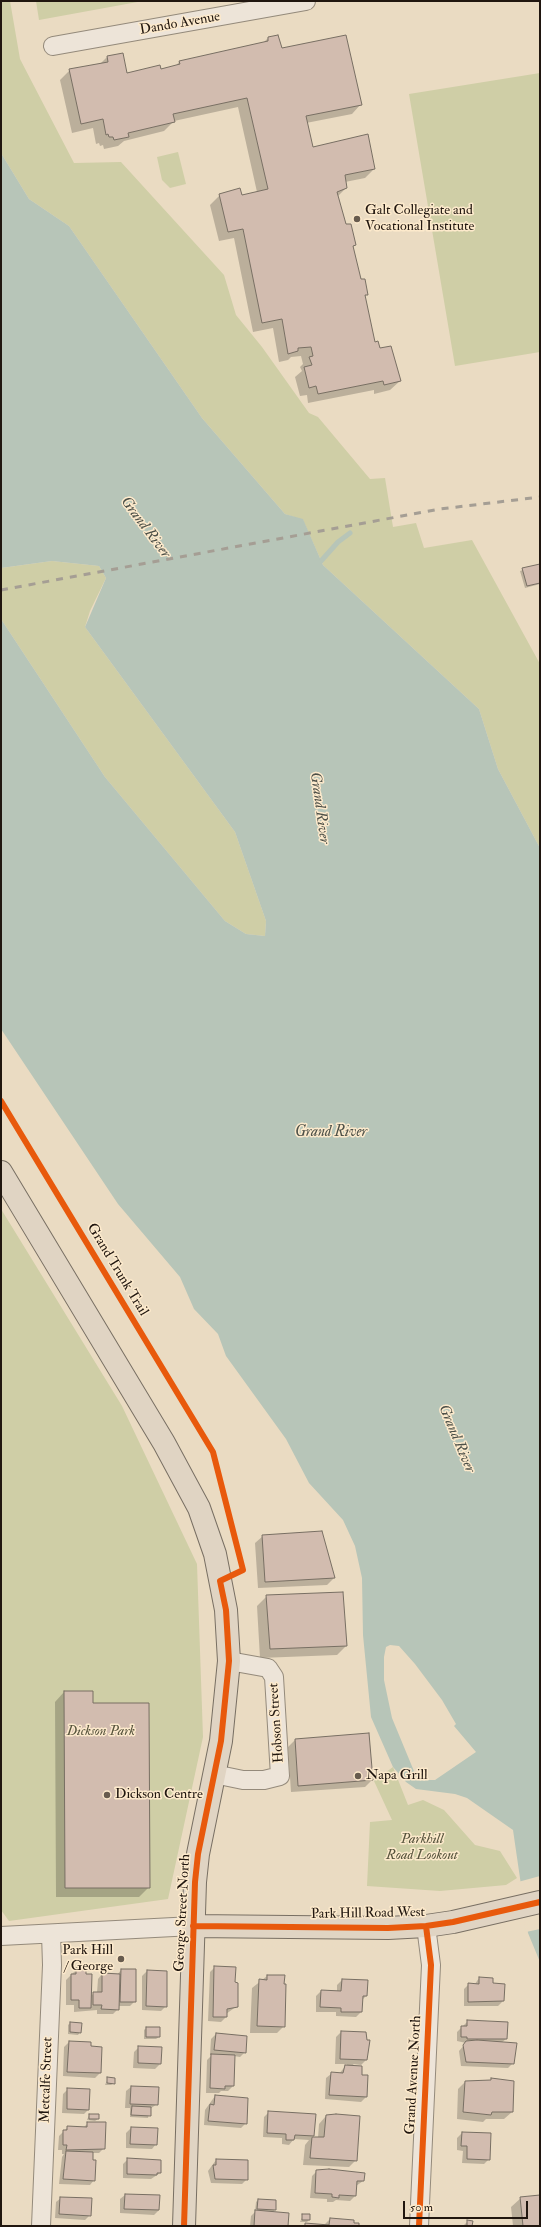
<!DOCTYPE html>
<html>
<head>
<meta charset="utf-8">
<style>
  body { margin:0 }
  #map { position:relative; width:541px; height:2227px; overflow:hidden; background:#eadbc2; font-family:"IM FELL Double Pica",serif }
  canvas { display:block }
  .frame { position:absolute; inset:0; border:2px solid #20160f; pointer-events:none }
  .scale { position:absolute; left:403px; top:2201px; width:125px; height:18px; box-sizing:border-box; border:2px solid #20160f; border-top:0; padding-left:5px; font-size:12px; line-height:14px; white-space:nowrap; color:#20160f; -webkit-text-stroke:3px #fdeacc; paint-order:stroke }
</style>
</head>
<body>
<div id="map">
<canvas width="541" height="2227"></canvas>
<div class="frame"></div>
<div class="scale">50 m</div>
</div>
<script>
const ctx = document.querySelector('canvas').getContext('2d');
ctx.lineJoin = 'round';
function fillPath(path, color) { ctx.fillStyle = color; ctx.fill(path, 'evenodd'); }
const shape = rows => new Path2D(rows.map(r => 'M' + r).join(''));
function stroke(path, color, width, dash) { ctx.strokeStyle = color; ctx.lineWidth = width; ctx.lineCap = dash ? 'butt' : 'round'; ctx.setLineDash(dash || []); ctx.stroke(path); }
function write(font, color, halo, rows, align = 'center') {
  ctx.font = font + ' "IM FELL Double Pica",serif'; ctx.lineWidth = 3; ctx.setLineDash([]); ctx.textBaseline = 'middle'; ctx.strokeStyle = halo; ctx.fillStyle = color; for (const [text, x, y, turn = 0] of rows) {
    ctx.save(); ctx.translate(x, y); ctx.rotate((+turn || 0) * Math.PI / 180); ctx.textAlign = isNaN(turn) ? turn : align; if (halo) ctx.strokeText(text, 0, 0); ctx.fillText(text, 0, 0); ctx.restore();
  }
}
fillPath(shape([
  [1,1,10,1,20,59,74,163,121,162,224,275,236,315,262,347,309,413,318,417,370,479,385,478,393,527,416,523,424,548,472,540,540,664,540,848,498,769,479,709,323,565,303,520,285,514,202,418,69,226,29,199,1,153],
  [36,1,143,1,39,20],
  [540,73,540,352,455,366,409,94],
  [178,152,186,184,170,188,162,180,157,157],
  [52,561,99,566,106,578,90,611,85,627,235,832,266,921,265,936,246,934,225,921,105,777,1,619,1,568],
  [1,1209,122,1406,197,1564,203,1737,168,1899,9,1921,1,1910],
  [393,1767,408,1805,423,1800,444,1810,475,1845,500,1851,517,1878,506,1885,440,1891,367,1886,370,1822,392,1820,374,1781]
]), '#cfcea6');
fillPath(shape([
  [1,153,29,199,69,226,202,418,285,514,303,519,323,565,479,709,498,769,540,848,540,1962,528,1933,513,1830,467,1798,455,1794,416,1789,406,1782,393,1767,371,1717,363,1635,362,1578,355,1546,343,1520,309,1483,286,1439,226,1356,218,1334,194,1309,180,1277,118,1204,1,1029,1,619,105,777,225,921,246,934,265,936,266,921,235,832,85,627,106,578,99,566,52,561,1,568],
  [390,1645,399,1646,415,1664,442,1700,456,1724,454,1726,476,1752,435,1780,425,1780,416,1776,392,1718,384,1680,384,1657,386,1647]
]), '#b7c5b8');
fillPath(shape([
  [540,1876,540,1929,526,1932,518,1882]
]), '#eadbc2');
fillPath(shape([
  [268,38,281,49,361,104,352,114,306,123,312,148,374,169,365,178,345,182,346,188,337,197,345,225,355,245,353,247,360,280,367,294,364,297,374,343,400,381,390,390,374,394,374,390,308,403,307,395,300,396,295,377,302,371,300,367,303,364,301,356,291,357,288,360,279,362,273,328,253,332,234,238,219,241,210,205,220,195,241,196,257,192,238,107,174,121,164,131,124,141,118,146,104,149,103,145,100,146,99,143,96,144,93,128,72,133,60,80,70,70,100,64,107,57,127,74,160,70,175,67,179,62,263,43],
  [540,565,540,584,525,588,520,571],
  [263,1536,334,1578,327,1585,258,1588,255,1543],
  [267,1596,346,1646,337,1655,260,1658,257,1606],
  [64,1692,92,1692,92,1704,149,1887,139,1897,56,1897,55,1702],
  [295,1740,372,1780,365,1787,291,1792,288,1747],
  [215,1967,234,1983,237,2006,226,2014,226,2017,221,2022,208,2021,210,1972],
  [77,1969,85,1975,91,1995,97,1993,98,1979,102,1974,117,1975,121,1970,135,2001,130,2006,118,2006,118,2009,113,2014,97,2014,97,2010,74,2012,74,2005,66,2005,66,1980],
  [147,1971,166,2006,161,2011,142,2010,142,1976],
  [267,1976,284,2026,277,2033,250,2033,252,1988],
  [479,1978,492,1984,504,1985,503,2001,498,2006,464,2006,464,1989,469,1984,475,1984],
  [342,1980,366,1996,361,2001,361,2012,356,2017,336,2016,336,2012,316,2012,316,1996,321,1991,337,1992,337,1985],
  [468,2021,506,2039,501,2043,513,2063,508,2068,461,2066,459,2051,466,2043,457,2041,457,2032],
  [70,2023,80,2032,78,2035,68,2034,68,2025],
  [146,2028,159,2028,159,2037,156,2039,144,2039,144,2030],
  [341,2032,366,2060,361,2065,353,2064,361,2076,366,2097,361,2102,325,2099,326,2078,331,2074,339,2074,347,2064,335,2064,336,2037],
  [216,2034,245,2052,240,2057,234,2056,233,2086,228,2091,221,2091,219,2093,206,2093,207,2060,212,2055,210,2055,211,2039],
  [69,2042,101,2048,100,2073,95,2078,63,2076,64,2047],
  [139,2047,160,2064,155,2069,133,2068,134,2052],
  [108,2078,114,2083,111,2085,105,2085],
  [492,2079,512,2112,504,2119,486,2119,483,2122,457,2119,458,2089,465,2082,490,2081],
  [131,2087,157,2104,150,2109,148,2118,130,2117,130,2108,125,2108,126,2091],
  [68,2089,88,2110,84,2114,62,2113,63,2094],
  [215,2096,246,2123,241,2128,204,2125,205,2110],
  [269,2112,313,2135,311,2138,318,2138,319,2124,326,2116,356,2160,349,2167,303,2165,305,2145,309,2140,294,2139,289,2145,282,2144,282,2138,263,2137,264,2117],
  [89,2115,98,2119,95,2121,87,2120],
  [88,2123,104,2148,99,2153,92,2153,94,2180,90,2185,59,2184,62,2157,64,2154,62,2154,62,2150,58,2150,59,2136,68,2127,83,2128],
  [131,2128,156,2144,152,2149,126,2148,126,2133],
  [462,2133,489,2159,484,2164,462,2163,463,2151,457,2150,457,2138],
  [128,2159,160,2173,151,2179,123,2178,123,2164],
  [216,2160,247,2179,242,2184,211,2183,208,2171],
  [317,2171,364,2174,363,2181,356,2186,355,2196,350,2201,336,2200,333,2202,327,2202,327,2199,310,2198,312,2176],
  [125,2195,159,2210,154,2215,120,2213,120,2199],
  [540,2196,540,2226,513,2226,511,2207,521,2198],
  [61,2198,90,2215,85,2220,55,2218,56,2202],
  [258,2200,275,2210,272,2213,287,2226,250,2226,251,2216,255,2212,256,2202],
  [303,2215,309,2220,307,2222,300,2222],
  [330,2219,353,2224,358,2226,303,2226,305,2224,324,2225],
  [468,2221,471,2226,463,2226]
]), '#0003');
stroke(shape([
  [321,561,338,542,350,533]
]), '#b7c5b8', 5);
const building = shape([
  [278,35,282,48,346,35,362,105,306,116,313,147,368,134,375,169,345,175,347,188,337,192,346,224,351,224,356,245,353,246,361,279,365,279,368,295,365,295,375,342,378,341,380,348,391,346,401,381,384,385,383,381,318,394,316,386,309,388,304,367,312,365,309,357,313,356,311,347,298,348,298,351,288,354,282,319,262,323,243,229,228,232,219,194,240,188,242,195,268,189,247,98,173,114,175,122,128,133,129,137,114,140,113,137,109,137,108,134,106,135,103,119,81,124,69,69,108,62,107,56,123,53,127,73,160,65,161,69,180,64,179,61,268,41,268,37,278,35],
  [540,564,540,583,527,586,522,568,540,564],
  [322,1531,335,1578,265,1582,262,1535,322,1531],
  [343,1592,347,1646,270,1649,266,1595,343,1592],
  [64,1691,93,1691,93,1703,149,1703,150,1888,65,1888,64,1691],
  [369,1733,373,1780,298,1786,295,1739,369,1733],
  [214,1966,236,1967,235,1982,238,1983,238,2007,227,2009,227,2017,213,2017,214,1966],
  [76,1968,86,1968,86,1974,92,1974,91,2008,79,2008,79,2000,71,2000,71,1974,76,1974,76,1968],
  [121,1969,136,1969,136,2002,120,2002,121,1969],
  [147,1970,167,1971,167,2007,146,2006,147,1970],
  [102,1973,120,1974,119,2010,101,2009,102,2005,93,2005,93,1992,102,1992,102,1973],
  [267,1975,285,1975,284,1984,286,1984,285,2027,257,2026,259,1979,267,1980,267,1975],
  [479,1977,493,1978,493,1983,505,1984,504,2001,468,2002,468,1983,479,1984,479,1977],
  [342,1979,368,1980,367,1996,363,1996,362,2012,341,2012,341,2008,320,2007,321,1990,341,1991,342,1979],
  [467,2020,508,2022,507,2039,467,2039,467,2037,461,2037,461,2026,467,2026,467,2020],
  [70,2022,82,2023,81,2033,70,2032,70,2022],
  [146,2027,160,2027,160,2037,146,2037,146,2027],
  [341,2031,366,2032,367,2040,370,2040,367,2060,340,2059,341,2031],
  [216,2033,247,2036,246,2053,214,2050,216,2033],
  [477,2040,517,2043,514,2064,466,2062,463,2045,466,2041,477,2040],
  [69,2041,91,2042,91,2046,102,2047,101,2073,67,2072,69,2041],
  [138,2046,162,2047,161,2064,138,2063,138,2046],
  [211,2054,235,2055,234,2086,225,2086,225,2089,210,2088,211,2054],
  [345,2065,362,2066,362,2075,368,2075,367,2097,329,2095,331,2072,343,2073,345,2065],
  [107,2077,115,2078,115,2084,107,2083,107,2077],
  [491,2078,514,2081,513,2112,492,2112,491,2115,463,2112,465,2081,491,2080,491,2078],
  [131,2086,159,2087,158,2105,130,2104,131,2086],
  [67,2088,90,2089,89,2110,67,2109,67,2088],
  [215,2095,248,2098,247,2124,208,2121,210,2104,214,2105,215,2095],
  [132,2106,151,2107,151,2116,131,2115,132,2106],
  [268,2111,316,2114,314,2136,295,2135,294,2140,286,2140,286,2134,267,2133,268,2111],
  [89,2114,99,2114,99,2119,89,2119,89,2114],
  [336,2114,360,2116,357,2161,310,2158,312,2137,324,2137,326,2115,336,2114],
  [87,2122,106,2122,105,2149,66,2150,67,2145,63,2145,63,2130,67,2130,67,2126,87,2127,87,2122],
  [131,2127,158,2128,157,2145,130,2144,131,2127],
  [462,2132,491,2133,490,2160,467,2159,467,2146,461,2146,462,2132],
  [66,2151,93,2152,93,2160,96,2160,95,2181,63,2179,66,2151],
  [127,2158,161,2160,161,2173,157,2173,157,2175,127,2174,127,2158],
  [216,2159,248,2160,248,2180,215,2179,213,2165,216,2165,216,2159],
  [329,2169,365,2173,364,2181,357,2181,356,2196,339,2195,339,2198,332,2197,332,2194,315,2193,316,2170,329,2169],
  [125,2194,160,2195,159,2210,124,2209,125,2194],
  [540,2195,540,2226,523,2226,520,2197,540,2195],
  [60,2197,92,2198,91,2216,59,2214,60,2197],
  [258,2199,276,2200,276,2210,257,2209,258,2199],
  [255,2210,289,2213,288,2226,254,2226,255,2210],
  [302,2214,310,2214,310,2220,302,2220,302,2214],
  [330,2218,354,2220,354,2223,359,2223,359,2226,305,2226,305,2223,329,2225,330,2218],
  [467,2220,473,2221,472,2226,467,2226,467,2220]
]);
fillPath(building, '#d2bcaf');
stroke(building, '#786f63', 1);
const minor = shape([
  [53,46,306,1],
  [214,1774,243,1780,264,1780,280,1776,274,1677,268,1668,229,1661],
  [1,1936,193,1926],
  [41,2226,52,1965,51,1934],
  [419,2226,431,1965,426,1926]
]);
const major = shape([
  [1,1172,164,1443,199,1508,215,1554,226,1610,229,1661,221,1741,198,1854,195,1882,184,2226],
  [193,1926,388,1928,426,1926,453,1922,540,1902]
]);
stroke(minor, '#948a7b', 20);
stroke(major, '#786f63', 24);
stroke(minor, '#ede4d8', 18);
stroke(major, '#e0d4c3', 22);
stroke(shape([
  [1,590,440,509,540,497]
]), '#a59e94', 3, [7, 7]);
stroke(shape([
  [1,1101,213,1452,243,1570,220,1581,226,1610,229,1661,221,1741,198,1854,195,1882,184,2226],
  [193,1926,388,1928,426,1926,453,1922,540,1902],
  [419,2226,431,1965,426,1926]
]), '#e8590c', 6);
for (const [x, y, r, color] of [
  [357,219,4,"#675b4e"],
  [358,1776,4,"#675b4e"],
  [107,1795,4,"#675b4e"],
  [121,1959,4,"#675b4e"]
]) { const dot = new Path2D(); dot.arc(x, y, r, 0, 2 * Math.PI); ctx.fillStyle = color; ctx.fill(dot); stroke(dot, '#fdeacc', 1.5); }
write('14px', '#20160f', '#fdeacc', [
  ["Dando Avenue",180,24,-10],
  ["Grand Trunk Trail",117,1270,59],
  ["Hobson Street",277,1723,-94],
  ["George Street North",183,1913,-87],
  ["Park Hill Road West",368,1914,-1],
  ["Grand Avenue North",414,2075,-87],
  ["Metcalfe Street",47,2080,-88]
]);
write('14px', '#20160f', '#fdeacc', [
  ["Galt Collegiate and",365,211],
  ["Vocational Institute",365,227],
  ["Napa Grill",366,1776],
  ["Dickson Centre",115,1795],
  ["Park Hill",113,1951,"right"],
  ["/ George",113,1967,"right"]
], 'left');
write('italic 14px', '#56533c', '#fdeacc', [
  ["Dickson Park",101,1732],
  ["Parkhill",422,1840],
  ["Road Lookout",422,1856]
]);
write('italic 15px', '#4d5048', '#fdeacc', [
  ["Grand River",145,528,53],
  ["Grand River",319,808,82],
  ["Grand River",331,1133],
  ["Grand River",456,1439,67]
]);
</script>
</body>
</html>
